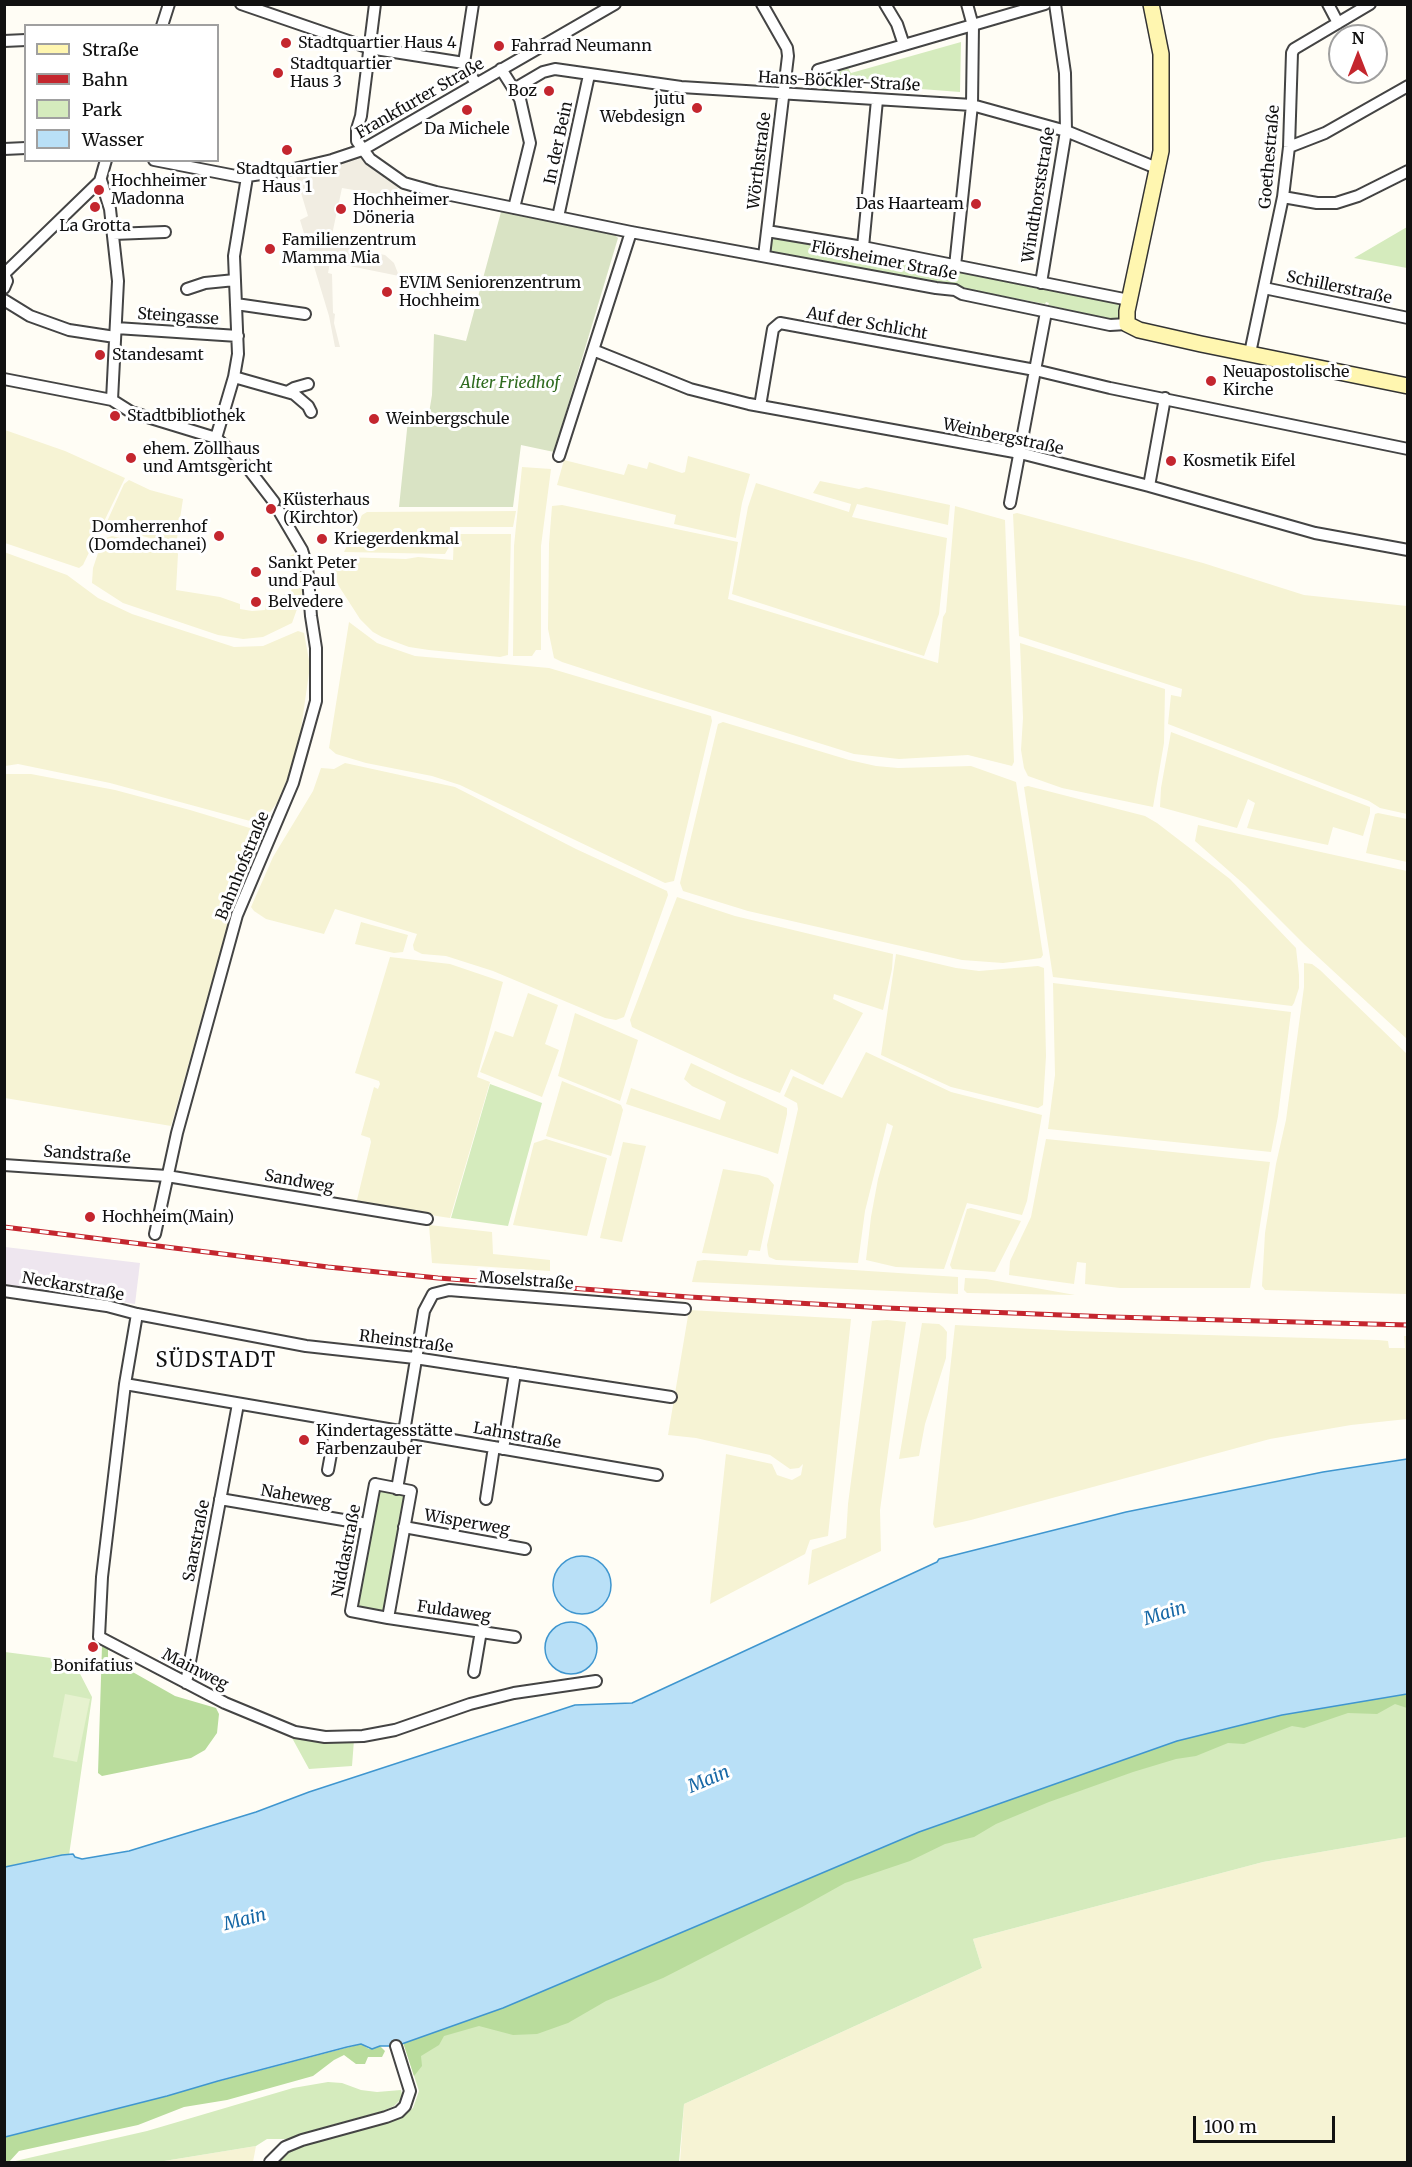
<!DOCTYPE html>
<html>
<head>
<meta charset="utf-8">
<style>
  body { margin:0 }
  #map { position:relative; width:1412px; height:2167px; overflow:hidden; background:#fffdf5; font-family:Merriweather,serif }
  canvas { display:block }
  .frame { position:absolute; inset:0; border:6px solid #111; pointer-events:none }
  .legend { position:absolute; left:24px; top:24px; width:195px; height:138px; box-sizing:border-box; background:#fff; border:2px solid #a0a0a0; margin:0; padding:8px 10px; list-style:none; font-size:18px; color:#111 }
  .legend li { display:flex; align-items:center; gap:12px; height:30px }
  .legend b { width:30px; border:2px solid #a0a0a0 }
  .north { position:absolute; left:1328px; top:24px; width:60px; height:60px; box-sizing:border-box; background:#fff; border:2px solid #a0a0a0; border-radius:50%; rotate:0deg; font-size:16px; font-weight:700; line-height:24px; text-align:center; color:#111 }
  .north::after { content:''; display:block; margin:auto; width:21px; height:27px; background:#c4262e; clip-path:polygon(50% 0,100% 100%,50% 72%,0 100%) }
  .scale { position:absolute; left:1193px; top:2116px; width:142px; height:27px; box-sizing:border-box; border:3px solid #111; border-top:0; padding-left:8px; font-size:18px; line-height:21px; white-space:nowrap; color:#111; -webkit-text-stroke:4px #fff; paint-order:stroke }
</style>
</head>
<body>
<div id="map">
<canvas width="1412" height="2167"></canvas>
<div class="frame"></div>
<ul class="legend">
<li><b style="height:8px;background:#fff6b0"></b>Straße</li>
<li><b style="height:8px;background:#c4262e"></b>Bahn</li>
<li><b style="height:16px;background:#d5ebbd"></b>Park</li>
<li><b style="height:16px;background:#b9e0f7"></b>Wasser</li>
</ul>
<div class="north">N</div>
<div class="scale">100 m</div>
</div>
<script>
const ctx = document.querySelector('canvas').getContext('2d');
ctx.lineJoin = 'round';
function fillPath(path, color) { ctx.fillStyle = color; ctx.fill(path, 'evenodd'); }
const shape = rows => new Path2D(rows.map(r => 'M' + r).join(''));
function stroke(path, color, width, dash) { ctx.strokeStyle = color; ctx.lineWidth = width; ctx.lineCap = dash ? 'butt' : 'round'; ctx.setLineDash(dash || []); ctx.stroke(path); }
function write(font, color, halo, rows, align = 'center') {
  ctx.font = font + ' Merriweather,serif'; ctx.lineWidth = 6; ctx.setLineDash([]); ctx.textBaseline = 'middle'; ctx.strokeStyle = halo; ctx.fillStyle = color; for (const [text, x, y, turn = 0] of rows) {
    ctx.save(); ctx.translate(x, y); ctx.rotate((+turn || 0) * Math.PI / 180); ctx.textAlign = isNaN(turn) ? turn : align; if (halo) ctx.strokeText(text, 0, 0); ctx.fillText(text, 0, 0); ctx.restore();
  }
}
fillPath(shape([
  [5,1247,140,1263,135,1304,5,1284]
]), '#eee6ef');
fillPath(shape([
  [5,430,65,451,125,478,83,565,79,568,5,543],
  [688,456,750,474,742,503,736,538,674,524,676,515,557,485,564,460,624,475,628,464,647,469,649,462,682,473,685,472],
  [522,467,551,469,541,546,541,650,536,650,532,656,513,656,514,546],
  [129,480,150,490,183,499,176,545,105,526,124,484],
  [820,481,859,489,866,487,950,505,948,525,857,504,852,517,947,538,939,614,924,656,732,594,748,507,756,483,849,512,851,504,813,493],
  [562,505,738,542,728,599,938,663,943,617,946,612,955,506,1005,520,1014,762,1012,766,968,755,899,759,854,754,639,687,562,662,554,658,548,629,549,544,552,506],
  [516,511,513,527,450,527,449,547,445,554,344,552,362,515,367,512],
  [1017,513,1203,563,1304,595,1407,606,1407,814,1380,808,1369,801,1168,724,1171,695,1181,697,1182,689,1019,636,1013,514],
  [454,534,511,534,508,655,500,657,429,650,409,647,382,637,373,632,360,619,333,577,332,567,341,557,406,559,418,557,453,560],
  [112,536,177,552,178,554,176,590,220,597,240,604,240,609,252,611,265,610,266,604,291,591,295,581,295,575,287,557,294,554,301,570,303,586,301,598,292,623,263,637,243,639,218,635,123,603,92,583,93,568,100,547,106,538],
  [4,552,67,575,98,598,132,614,234,647,263,646,298,631,304,633,310,666,299,743,293,765,277,803,261,824,110,783,18,764,5,766],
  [349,622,377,643,415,656,549,668,711,716,712,721,674,881,665,883,460,785,432,776,366,763,336,754,329,748],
  [1020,643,1165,689,1164,743,1153,807,1062,788,1028,776,1024,768,1021,750,1023,718],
  [723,722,849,760,876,766,898,768,971,766,1016,782,1043,955,1041,958,1003,963,962,960,748,911,683,891,680,883,718,724],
  [1171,732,1370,807,1370,813,1363,836,1333,827,1328,845,1247,828,1255,803,1248,799,1237,828,1160,807,1161,788],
  [345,763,455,787,576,849,667,891,668,895,624,1017,616,1020,605,1018,493,971,446,956,422,954,414,950,413,945,417,934,335,909,324,934,266,919,254,911,251,907,273,857,313,791,321,768,334,769],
  [4,774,31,774,115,790,190,810,263,832,245,873,231,915,171,1126,5,1098],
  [1028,786,1145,816,1157,823,1230,879,1296,948,1299,975,1299,988,1294,1003,1292,1006,1053,977,1024,787],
  [1378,813,1407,819,1407,862,1366,853,1375,814],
  [1198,825,1407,871,1407,1039,1305,945,1246,886,1195,841],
  [677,897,735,916,893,954,892,969,883,1010,834,994,833,999,863,1013,823,1085,791,1069,780,1093,737,1076,632,1027,630,1020],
  [361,922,408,935,403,952,394,953,355,944],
  [896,954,956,968,979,971,1038,966,1044,968,1046,1056,1043,1105,1038,1108,951,1087,881,1055],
  [390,957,450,964,503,982,477,1077,490,1082,450,1218,356,1204,371,1142,370,1138,361,1135,374,1087,378,1089,380,1084,379,1081,355,1073],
  [1304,963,1312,964,1320,970,1407,1054,1407,1294,1265,1290,1262,1286,1265,1233,1276,1164,1286,1120,1304,987],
  [1053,983,1291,1012,1278,1116,1271,1152,1048,1129,1055,1075],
  [528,993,558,1005,545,1044,559,1050,542,1097,480,1072,495,1031,513,1037],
  [575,1013,638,1040,620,1101,558,1076],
  [866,1052,951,1092,1042,1115,1027,1201,1022,1215,967,1203,944,1269,896,1267,866,1260,871,1217,878,1179,893,1126,887,1123,865,1211,858,1263,776,1260,769,1257,768,1254,767,1245,798,1109,797,1103,784,1096,793,1076,842,1098],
  [691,1063,787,1108,787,1114,778,1154,626,1104,631,1088,720,1120,726,1102,692,1086,684,1079],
  [562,1081,621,1105,623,1110,611,1156,546,1136],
  [546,1139,607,1158,587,1236,513,1225,534,1143],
  [1046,1139,1270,1162,1250,1288,1120,1288,1085,1284,1086,1263,1077,1262,1074,1284,1009,1275,1010,1261,1031,1217],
  [623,1142,646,1146,622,1242,600,1238],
  [723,1169,759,1175,768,1178,774,1185,760,1251,749,1250,747,1256,702,1253],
  [971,1208,1021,1221,995,1272,952,1269,950,1265,967,1209],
  [429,1225,492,1232,493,1254,550,1260,550,1271,432,1263],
  [704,1260,958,1277,958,1294,692,1282,697,1261],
  [965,1278,986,1279,1075,1295,967,1293,964,1290],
  [689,1310,851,1319,828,1536,810,1540,805,1554,710,1604,726,1454,772,1464,777,1475,792,1480,801,1475,803,1464,799,1468,790,1469,770,1455,696,1438,668,1435],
  [887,1320,906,1322,880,1510,881,1551,808,1585,812,1550,846,1538,848,1504,872,1321],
  [922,1323,939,1324,943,1327,947,1332,946,1358,925,1424,919,1456,899,1459],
  [955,1325,1072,1331,1378,1340,1388,1341,1389,1348,1405,1348,1404,1336,1407,1336,1407,1419,1351,1425,1270,1439,971,1520,935,1528,933,1524],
  [1407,1837,1407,2162,680,2162,684,2104,982,1968,973,1939,1263,1862],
  [256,2146,253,2162,158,2162]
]), '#f6f3d4');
fillPath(shape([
  [961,42,960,92,843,83,842,91,819,88,818,77,848,68,851,73],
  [1407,227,1407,268,1354,258],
  [778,235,1120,303,1122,308,1119,321,1048,305,1049,303,1046,302,1045,304,773,252,771,250,772,239],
  [490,1084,542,1103,508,1226,451,1218],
  [377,1490,406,1495,386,1612,356,1607],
  [5,1652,51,1658,63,1658,76,1666,92,1697,69,1855,53,1856,5,1867],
  [1407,1694,1407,1837,1263,1862,973,1939,982,1968,684,2104,679,2162,276,2162,288,2151,403,2116,413,2108,419,2091,403,2042,919,1832,1177,1741],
  [291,1736,354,1740,352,1766,309,1769],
  [328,2082,342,2083,361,2090,377,2092,401,2090,403,2097,394,2106,383,2111,310,2131,287,2139,267,2139,256,2146,158,2162,11,2162,147,2131,293,2088]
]), '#d5ebbd');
fillPath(shape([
  [102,1646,108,1649,108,1658,175,1696,216,1708,219,1714,217,1733,205,1750,191,1758,102,1776,98,1773],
  [1407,1694,1407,1708,1395,1704,1377,1714,1348,1713,1304,1728,1292,1726,1244,1744,1228,1743,1196,1756,1176,1759,1133,1772,1049,1802,996,1824,974,1837,945,1844,910,1861,845,1883,802,1907,663,1978,606,2001,568,2023,537,2034,513,2035,479,2026,444,2036,439,2045,421,2056,422,2066,414,2076,403,2042,503,2008,919,1832,1177,1741,1282,1715],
  [361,2044,369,2049,380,2046,385,2051,382,2057,368,2057,365,2064,356,2064,344,2055,334,2060,313,2076,227,2100,184,2107,138,2125,19,2151,9,2162,5,2162,5,2137]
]), '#b9dc9c');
fillPath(shape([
  [501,212,615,235,618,238,554,452,521,445,513,507,399,507,408,420,429,413,432,395,434,334,466,341]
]), '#d9e3c4');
fillPath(shape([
  [65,1694,90,1699,77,1762,53,1757]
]), '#e6f2cf');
fillPath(shape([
  [358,155,399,184,395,197,342,188,330,244,385,255,394,263,399,276,330,262,328,273,332,274,333,313,335,314,334,323,340,347,335,347,329,316,300,220,308,216,295,173]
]), '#f1ede2');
const water = shape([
  [1407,1459,1407,1694,1282,1715,1177,1741,919,1832,503,2008,396,2046,380,2046,372,2049,361,2044,347,2047,218,2081,167,2096,5,2137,5,1867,62,1855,73,1854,75,1857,82,1859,129,1851,256,1812,309,1792,575,1705,632,1703,937,1562,939,1559,1126,1512,1323,1472,1407,1459],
  '553 1585a29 29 0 1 1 58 0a29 29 0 1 1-58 0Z',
  '545 1648a26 26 0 1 1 52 0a26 26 0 1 1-52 0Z'
]);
fillPath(water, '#b9e0f7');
stroke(water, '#3f96cf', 1.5);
const street = shape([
  [241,4,369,48,464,63,476,84],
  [375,4,361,116,357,129,357,141,370,159,404,183,436,192,631,232,936,288,955,290,962,294,1110,325,1127,324],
  [762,4,787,48,788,56,764,256],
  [885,4,897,24,904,45],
  [1328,4,1338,23],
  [162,26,169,4],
  [4,41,26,40],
  [464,63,473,4],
  [501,69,520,99,530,143,514,208],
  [818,70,1045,4],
  [514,89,543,72,555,69,681,87,972,105,1066,131,1159,169],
  [1289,147,1325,133,1408,86],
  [4,149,26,148],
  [154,160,241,177,294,169,332,160,362,150,615,4],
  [101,180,110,209,118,281,112,400,131,412,216,438,244,463,274,502],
  [1283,197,1317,203,1336,203,1358,196,1408,171],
  [558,217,589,75],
  [767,231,863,247,1129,300],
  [113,234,165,232],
  [863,247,877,100],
  [955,266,972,105,973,26,967,4],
  [4,274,100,181,106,160],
  [4,274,7,281,4,288],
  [1041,283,1066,131,1065,73,1055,4],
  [1264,288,1408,318],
  [187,289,205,283,235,280],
  [4,300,30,316,69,330,115,337],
  [236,304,305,314],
  [116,328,238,336],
  [593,350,690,389,749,404,1020,453,1149,486,1315,533,1408,550],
  [1250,353,1283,197,1289,147,1292,53,1294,49,1370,4],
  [234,377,294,394,308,406,311,412],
  [4,379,112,400],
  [287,392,294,388,308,384],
  [760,406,773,329,780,323,1035,370,1110,388,1408,449],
  [216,438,234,377,238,354,234,256,247,177],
  [559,456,631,232],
  [1149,486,1165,398],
  [1010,503,1046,312],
  [4,1165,167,1176,427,1219],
  [155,1234,177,1133,237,915,293,783,316,701,316,648,311,616,307,566,302,550,279,511],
  [4,1291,107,1306,137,1314,306,1346,415,1358,671,1397],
  [137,1314,125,1384,102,1577,99,1637,225,1703,295,1732,325,1737,363,1736,395,1730,470,1704,514,1693,596,1681],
  [125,1384,657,1475],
  [404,1432,424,1311,433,1294,449,1290,685,1309],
  [503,1449,515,1373],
  [328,1470,337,1421],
  [375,1484,411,1491,388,1618,351,1611,375,1484],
  [397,1489,407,1432],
  [220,1499,367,1524],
  [486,1499,494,1447],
  [404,1527,525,1549],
  [388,1618,515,1637],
  [474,1672,481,1631],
  [186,1683,238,1404],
  [270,2162,285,2147,302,2140,386,2117,399,2112,405,2106,410,2091,396,2046]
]);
const secondary = shape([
  [1151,4,1161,54,1161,151,1127,311,1127,324,1139,330,1201,344,1408,386]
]);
stroke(street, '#444', 14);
stroke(secondary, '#333', 18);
stroke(street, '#fff', 10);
stroke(secondary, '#fff6b0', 15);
const rail = shape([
  [4,1227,328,1267,438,1278,689,1297,886,1308,1112,1317,1408,1325]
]);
stroke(rail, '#c4262e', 5);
stroke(rail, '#fff', 3, [9]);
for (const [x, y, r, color] of [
  [286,43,6,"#c4262e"],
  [499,46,6,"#c4262e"],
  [278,73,6,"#c4262e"],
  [549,91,6,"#c4262e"],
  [697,108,6,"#c4262e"],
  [467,110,6,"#c4262e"],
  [287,150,6,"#c4262e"],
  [99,190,6,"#c4262e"],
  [976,204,6,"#c4262e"],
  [95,207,6,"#c4262e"],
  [341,209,6,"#c4262e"],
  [270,249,6,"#c4262e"],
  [387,292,6,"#c4262e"],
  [100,355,6,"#c4262e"],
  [1211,381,6,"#c4262e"],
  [115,416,6,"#c4262e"],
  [374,419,6,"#c4262e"],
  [131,458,6,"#c4262e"],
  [1171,461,6,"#c4262e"],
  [271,509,6,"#c4262e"],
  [219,536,6,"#c4262e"],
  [322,539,6,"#c4262e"],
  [256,572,6,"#c4262e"],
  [256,602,6,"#c4262e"],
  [90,1217,6,"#c4262e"],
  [304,1440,6,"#c4262e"],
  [93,1647,6,"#c4262e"]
]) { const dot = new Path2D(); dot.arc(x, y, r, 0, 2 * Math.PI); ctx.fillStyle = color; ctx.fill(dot); stroke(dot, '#fff', 2); }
write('16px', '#111', '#fff', [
  ["Stadtquartier Haus 4",298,43],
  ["Fahrrad Neumann",511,46],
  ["Stadtquartier",290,64],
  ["Haus 3",290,82],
  ["Boz",537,91,"right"],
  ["jutu",685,99,"right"],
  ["Webdesign",685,117,"right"],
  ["Da Michele",467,129,"center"],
  ["Stadtquartier",287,169,"center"],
  ["Haus 1",287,187,"center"],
  ["Hochheimer",111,181],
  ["Madonna",111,199],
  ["Hochheimer",353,200],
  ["Döneria",353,218],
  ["Das Haarteam",964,204,"right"],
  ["La Grotta",95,226,"center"],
  ["Familienzentrum",282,240],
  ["Mamma Mia",282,258],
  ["EVIM Seniorenzentrum",399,283],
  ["Hochheim",399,301],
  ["Standesamt",112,355],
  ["Neuapostolische",1223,372],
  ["Kirche",1223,390],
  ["Stadtbibliothek",127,416],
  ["Weinbergschule",386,419],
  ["ehem. Zollhaus",143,449],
  ["und Amtsgericht",143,467],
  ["Kosmetik Eifel",1183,461],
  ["Küsterhaus",283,500],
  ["(Kirchtor)",283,518],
  ["Domherrenhof",207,527,"right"],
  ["(Domdechanei)",207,545,"right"],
  ["Kriegerdenkmal",334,539],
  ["Sankt Peter",268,563],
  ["und Paul",268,581],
  ["Belvedere",268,602],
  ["Hochheim(Main)",102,1217],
  ["Kindertagesstätte",316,1431],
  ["Farbenzauber",316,1449],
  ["Bonifatius",93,1666,"center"]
], 'left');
write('16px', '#111', '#fff', [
  ["Hans-Böckler-Straße",839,82,3],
  ["Frankfurter Straße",420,99,-30],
  ["In der Bein",559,143,-78],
  ["Goethestraße",1270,157,-85],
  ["Wörthstraße",760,161,-83],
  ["Windthorststraße",1039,195,-81],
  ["Flörsheimer Straße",884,261,11],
  ["Schillerstraße",1339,288,12],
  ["Steingasse",178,317,4],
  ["Auf der Schlicht",867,324,10],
  ["Weinbergstraße",1003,437,12],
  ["Bahnhofstraße",243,866,-68],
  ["Sandstraße",87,1155,4],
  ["Sandweg",299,1182,10],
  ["Moselstraße",526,1281,4],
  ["Neckarstraße",73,1287,10],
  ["Rheinstraße",406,1342,7],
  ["Lahnstraße",517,1436,10],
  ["Naheweg",296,1497,10],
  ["Wisperweg",467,1523,10],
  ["Saarstraße",197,1541,-79],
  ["Niddastraße",347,1551,-79],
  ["Fuldaweg",454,1612,8],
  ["Mainweg",195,1670,27]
]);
write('italic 16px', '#2f6b1f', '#fff', [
  ["Alter Friedhof",510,383]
]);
write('italic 18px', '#1768a6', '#fff', [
  ["Main",1165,1614,-17],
  ["Main",709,1780,-23],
  ["Main",245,1920,-14]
]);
ctx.letterSpacing = '1.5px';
write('20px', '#111', '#fff', [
  ["SÜDSTADT",216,1361]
]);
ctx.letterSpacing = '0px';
</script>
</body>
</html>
